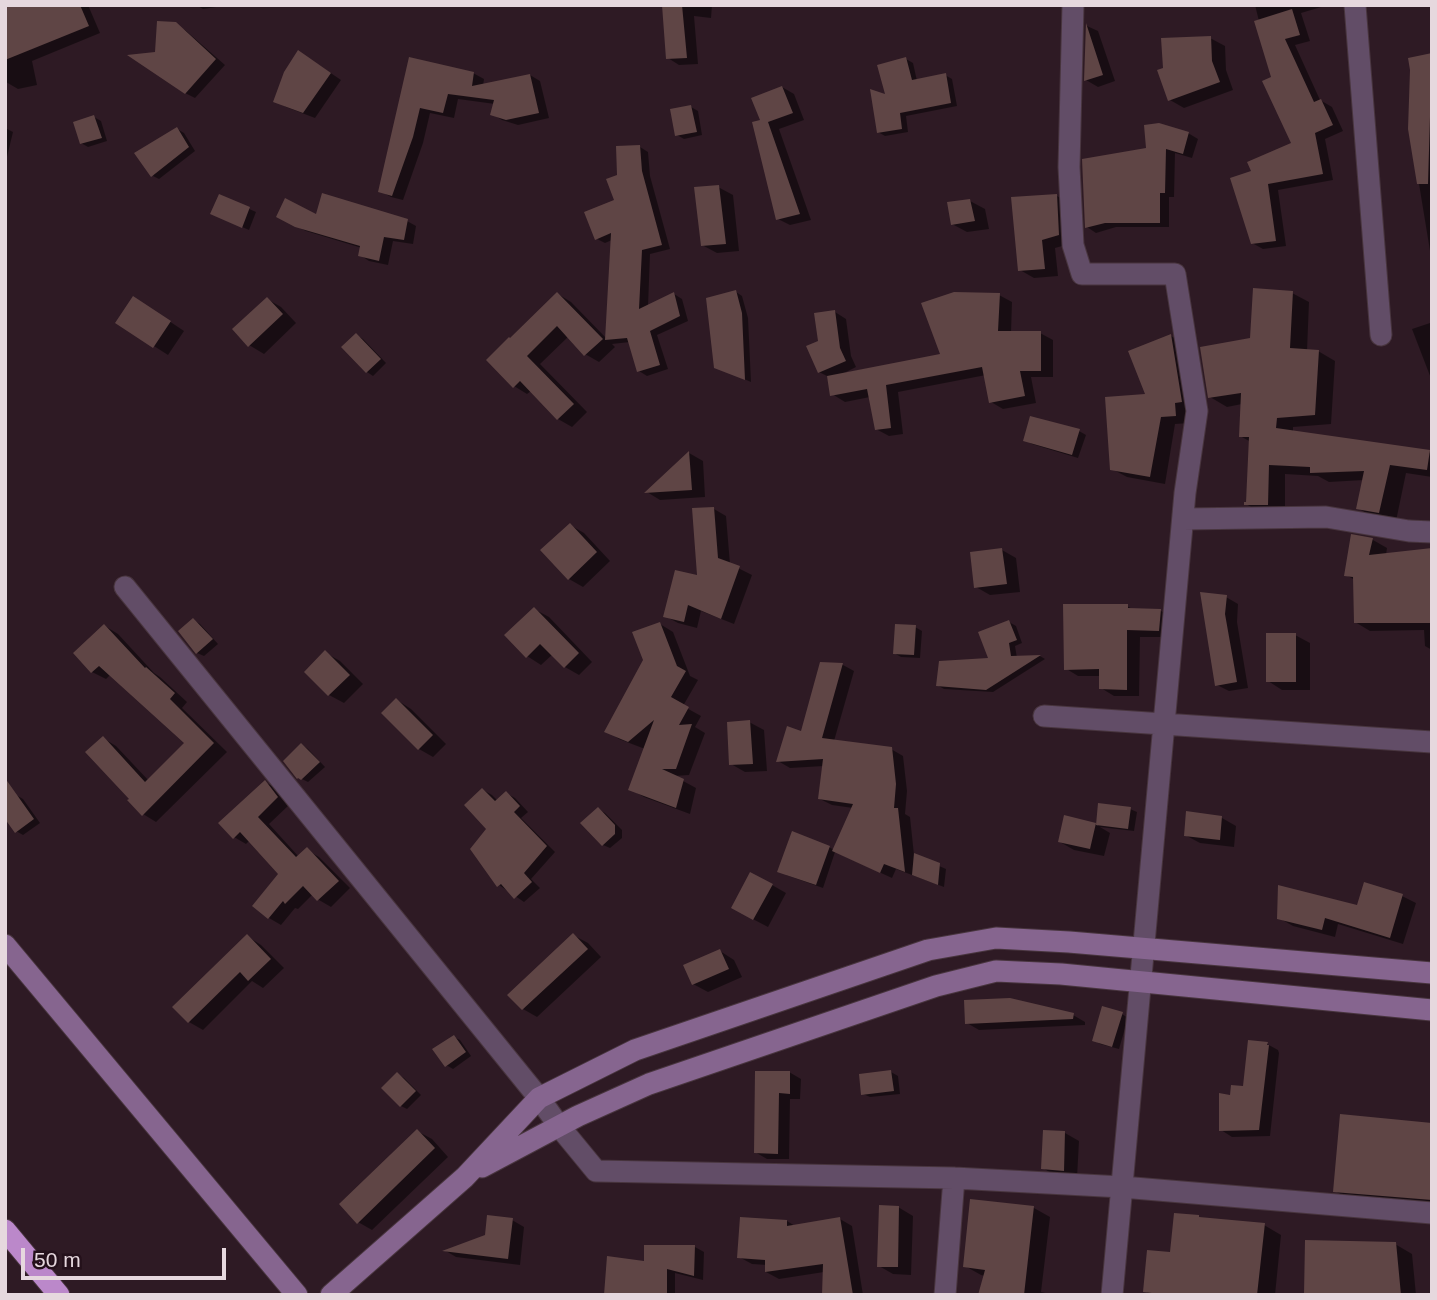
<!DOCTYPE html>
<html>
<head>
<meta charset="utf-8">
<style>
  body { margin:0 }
  #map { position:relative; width:1437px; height:1300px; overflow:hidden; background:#2e1a24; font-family:Helvetica,sans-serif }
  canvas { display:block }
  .frame { position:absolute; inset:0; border:7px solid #e6d8de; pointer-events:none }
  .scale { position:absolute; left:21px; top:1248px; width:205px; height:32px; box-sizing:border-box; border:4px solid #e6d8de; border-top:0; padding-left:9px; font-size:21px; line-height:24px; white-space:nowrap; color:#e6d8de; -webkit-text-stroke:5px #24111b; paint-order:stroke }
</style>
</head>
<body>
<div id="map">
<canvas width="1437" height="1300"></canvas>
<div class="frame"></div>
<div class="scale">50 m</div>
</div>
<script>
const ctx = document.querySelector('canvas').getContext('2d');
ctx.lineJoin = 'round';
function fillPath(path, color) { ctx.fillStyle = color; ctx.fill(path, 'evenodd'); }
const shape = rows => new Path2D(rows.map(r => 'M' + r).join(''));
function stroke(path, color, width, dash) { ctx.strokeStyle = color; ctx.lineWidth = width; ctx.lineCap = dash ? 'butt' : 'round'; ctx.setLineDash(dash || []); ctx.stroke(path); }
fillPath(shape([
  [5,5,88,5,100,33,32,61,37,85,18,89,6,82,5,79],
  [196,5,223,5,223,6,203,9],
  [664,5,712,5,711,18,694,16,698,64,679,65,668,58],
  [1255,5,1328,5,1301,13,1310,41,1295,45,1320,100,1332,107,1343,131,1325,139,1333,180,1278,190,1286,246,1263,249,1252,243,1254,172,1293,144,1273,78],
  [175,24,185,30,225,65,195,98,185,93,157,53],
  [1087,26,1098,31,1115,81,1098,87,1086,80],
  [1210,38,1225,46,1226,70,1233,90,1184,108,1170,100,1165,69],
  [310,59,341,80,315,118,286,107,275,101],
  [411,59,473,73,484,79,483,86,530,75,540,81,549,118,518,125,502,120,492,114,495,104,458,99,454,118,430,113,423,143,403,200,391,197,380,191],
  [906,59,913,63,917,81,945,75,952,79,957,106,906,116,908,132,885,136,878,132,887,96],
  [782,87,794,94,804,120,779,129,811,220,790,225,778,219,762,122],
  [691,107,698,111,702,135,684,139,677,135],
  [1432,112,1432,263,1410,129],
  [94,117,101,121,107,141,88,147,81,143],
  [5,128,13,132,5,165],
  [177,129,184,133,195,151,159,179,153,176],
  [1188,133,1198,139,1192,158,1175,153,1174,197,1169,197,1169,227,1116,227,1096,233,1087,227,1148,150],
  [640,147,648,152,650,176,670,249,650,254,648,307,674,294,682,299,688,321,657,335,668,369,647,376,639,371,630,342,612,344,615,347,599,362,585,354,569,336,540,364,587,412,572,427,558,419,531,391,527,394,514,386,488,360,558,294,571,302,607,339,612,240,605,243,597,239,616,201,619,176],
  [718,187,733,195,739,251,717,253,702,245],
  [220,196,256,212,249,230,219,217],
  [1057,196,1071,204,1073,243,1055,248,1058,276,1034,278,1020,270],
  [970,201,985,209,989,229,967,232,952,224],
  [317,216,407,221,416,226,413,244,393,241,388,265,369,261,360,255,362,248,306,231,287,222],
  [736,292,742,296,748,318,751,382,723,370],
  [1292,293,1309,302,1307,351,1318,351,1335,361,1331,424,1293,427,1293,433,1432,453,1432,477,1406,473,1396,521,1374,518,1358,508,1364,480,1329,482,1318,476,1285,474,1285,513,1263,514,1246,504,1251,442,1240,436,1242,404,1227,407,1210,397,1251,340],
  [999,295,1012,302,1011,333,1040,333,1053,340,1053,377,1031,377,1036,403,1003,409,991,402,986,375,898,392,903,434,889,436,876,429,870,397,845,402,832,394,829,377,819,372,820,342,835,312,846,319,851,356,856,367,844,373,943,355],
  [267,299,281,307,296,323,264,354,249,345],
  [148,307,184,331,168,355,118,323],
  [1430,323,1432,324,1432,381,1412,329],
  [356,335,363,339,386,363,373,376,367,372],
  [1171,336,1185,344,1190,423,1175,424,1165,484,1127,477,1112,469,1147,395],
  [1079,431,1086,435,1078,458,1032,444,1025,440],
  [689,453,703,461,705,497,660,500,647,492],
  [714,509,726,516,730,564,752,575,734,624,701,611,697,628,678,623,665,616,699,577],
  [570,525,584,533,610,561,583,587,569,579],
  [1352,537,1373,540,1387,548,1386,555,1432,549,1432,650,1425,646,1424,630,1370,631,1355,622,1355,580,1346,575],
  [1002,550,1016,558,1020,592,990,595,976,587],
  [1226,597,1238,604,1237,622,1248,688,1229,691,1217,685],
  [1127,606,1134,610,1161,611,1174,618,1172,637,1140,637,1139,696,1114,696,1101,688,1101,676,1078,676,1065,668],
  [534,609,549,617,592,662,579,675,565,667,553,654,541,665,527,656],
  [193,620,200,624,218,644,204,656,197,653],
  [1009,622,1016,626,1022,643,1015,646,1017,658,1040,656,1045,659,993,692,944,689,937,685,990,660],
  [660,624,673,632,690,676,698,680,683,706,701,716,695,727,705,733,689,775,674,776,696,788,690,814,644,797,630,789,645,749,619,739,606,731,645,660],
  [105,626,118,634,154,673,160,677,187,702,182,708,227,752,156,822,143,814,131,799,103,738,116,746,149,781,186,743,111,674,106,679,92,672],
  [915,627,922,631,920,658,901,657,894,653],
  [1295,635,1310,643,1310,690,1282,690,1268,681],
  [326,653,340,661,363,684,344,703,329,695,306,672],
  [822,664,843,665,854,671,834,741,891,749,903,756,907,791,905,814,910,817,914,855,946,869,944,887,896,869,892,878,835,852,823,888,786,875,829,847,834,850,853,808,832,805,820,799,824,766,790,768,778,761,802,733],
  [397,700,411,709,446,744,433,757,419,749],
  [749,722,764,730,767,771,745,772,731,764],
  [302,745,308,749,325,767,308,782,298,777],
  [265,782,277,789,289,805,269,824,299,857,307,850,319,857,350,888,331,907,319,900,313,894,298,909,295,908,281,925,269,918,281,873,250,840,246,844,234,837],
  [483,790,492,795,498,801,506,793,515,798,528,812,521,818,555,852,531,879,540,888,524,902,499,885],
  [16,795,23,799,40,823,23,835,16,831],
  [1100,805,1130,809,1137,812,1134,831,1100,827,1110,833,1104,856,1074,850,1060,842,1095,824,1098,826],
  [598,809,605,813,622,830,622,838,610,848,603,845],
  [1222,818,1236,826,1234,847,1200,843,1185,835],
  [772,885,786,893,768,927,747,916],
  [1402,896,1416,903,1403,944,1338,924,1335,937,1293,926,1279,918,1358,907],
  [573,935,588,943,601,957,537,1017,523,1009],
  [247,936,261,945,284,968,263,988,252,981,203,1030,189,1022],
  [720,951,734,960,742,977,708,992,693,984],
  [1122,1014,1128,1018,1119,1049,1100,1044,1094,1040],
  [1073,1015,1085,1022,1085,1025,979,1030,967,1023],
  [454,1037,460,1040,471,1056,453,1069,446,1065],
  [1267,1044,1278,1050,1279,1053,1270,1136,1232,1137,1221,1130,1231,1097,1244,1088],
  [757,1072,789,1072,801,1079,800,1099,790,1099,789,1159,767,1159,755,1152],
  [891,1072,898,1076,900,1094,870,1097,863,1094],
  [397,1074,404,1078,421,1095,407,1109,401,1106],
  [1432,1124,1432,1212,1363,1207,1335,1191],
  [417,1131,432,1139,448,1157,372,1230,358,1222],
  [1065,1133,1079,1141,1077,1178,1057,1177,1043,1168],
  [972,1200,1034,1208,1050,1217,1041,1292,1054,1295,980,1295,985,1276,981,1275,965,1266],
  [898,1207,913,1216,911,1275,893,1274,879,1266],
  [840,1219,852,1226,863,1295,824,1295,824,1272,779,1279,766,1272,767,1265,752,1264,739,1257,787,1221,795,1226],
  [512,1220,524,1227,520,1265,456,1257,446,1251,487,1236],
  [1264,1225,1281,1235,1275,1295,1151,1295,1145,1291,1172,1254],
  [1395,1244,1412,1254,1416,1295,1306,1295],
  [646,1246,695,1247,704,1252,703,1280,675,1273,675,1295,605,1295,646,1263]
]), '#0007');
fillPath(shape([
  [5,5,80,5,89,26,5,60],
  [662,5,682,5,687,58,666,59],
  [1292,9,1300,35,1285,39,1314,102,1321,99,1333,125,1315,133,1323,174,1268,184,1276,241,1251,244,1230,178,1251,171,1247,162,1291,143,1262,81,1271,77,1254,21],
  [157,21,176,22,216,59,185,94,127,55,155,52],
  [1086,23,1103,75,1084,81],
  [1211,36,1212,61,1220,82,1168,101,1157,70,1163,68,1161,38],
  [298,50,331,73,303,113,273,102,284,72],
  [1432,53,1432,117,1430,117,1428,184,1417,184,1408,129,1410,70,1408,58],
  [409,57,474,72,472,86,530,74,539,113,506,120,490,115,494,100,448,94,443,113,420,108,413,137,392,196,378,192],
  [906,57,912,80,946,73,951,103,900,113,902,129,877,133,870,89,885,94,877,65],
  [782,86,793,113,768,122,800,214,776,220,752,122,760,120,751,98],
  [691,105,697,132,675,136,670,109],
  [94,115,102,138,80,144,73,122],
  [1159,123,1189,132,1183,154,1166,149,1165,193,1160,193,1160,223,1105,223,1085,228,1082,159,1146,148,1144,125],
  [177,127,189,147,151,177,134,153],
  [640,145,642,171,662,245,642,250,639,309,674,292,680,316,650,331,660,365,637,372,627,338,605,340,611,233,595,240,584,212,614,200,606,179,617,175,616,146],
  [719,185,726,244,701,246,694,187],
  [322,193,408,219,404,240,384,237,379,261,358,256,360,246,295,227,276,217,285,198,316,214],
  [219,194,250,207,242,228,210,214],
  [1057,194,1059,235,1042,240,1045,269,1018,271,1011,197],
  [970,199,975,221,951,225,947,202],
  [1253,288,1293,291,1290,348,1319,350,1315,415,1277,418,1276,428,1430,450,1427,470,1390,465,1379,513,1356,509,1364,471,1310,473,1310,467,1269,465,1268,505,1244,505,1244,502,1246,502,1249,437,1239,437,1241,393,1208,398,1200,347,1250,338],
  [736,290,742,313,745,380,714,368,706,298],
  [557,292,603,339,584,356,557,326,527,356,574,404,557,420,520,381,513,388,486,360,509,337,510,338],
  [954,292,1000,293,998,331,1041,331,1041,371,1020,371,1025,396,989,403,982,367,886,385,891,428,875,430,867,389,830,396,827,376,940,354,921,303],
  [133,296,171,321,153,348,115,323],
  [267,297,283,314,248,347,232,329],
  [835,310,840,348,846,361,818,373,806,346,818,341,814,313],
  [356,333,381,359,366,373,341,347],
  [1171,334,1182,402,1175,403,1176,416,1161,417,1150,477,1110,470,1105,397,1145,394,1128,351],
  [1030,416,1080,429,1072,455,1023,441],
  [689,451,692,490,644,493],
  [714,507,718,558,740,566,721,619,688,605,684,622,663,617,675,570,697,575,692,508],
  [570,523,597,552,568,580,540,550],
  [1351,534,1373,538,1369,555,1432,548,1432,623,1354,623,1353,577,1344,576],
  [1002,548,1007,584,974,588,970,552],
  [1200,592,1227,595,1225,614,1237,682,1215,686],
  [1063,604,1128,604,1128,608,1161,609,1159,631,1127,630,1127,690,1099,689,1099,669,1064,670],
  [534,607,579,653,564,668,540,644,526,658,504,635],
  [193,618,213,639,196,654,178,631],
  [1009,620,1017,640,1009,643,1011,656,1041,655,986,690,936,686,939,661,988,658,978,632],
  [660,622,677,666,686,671,671,697,689,707,679,725,692,724,676,769,662,769,684,779,676,808,628,790,654,720,628,742,604,732,643,660,632,632],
  [104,624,145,668,146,667,175,693,170,699,214,743,142,816,127,800,129,799,85,752,103,736,145,782,184,743,99,666,91,673,73,653],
  [895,624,916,625,914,655,893,654],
  [1266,633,1296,633,1296,682,1266,682],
  [325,650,350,675,328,696,304,672],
  [820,662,843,663,822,738,892,747,896,784,894,808,898,808,905,872,884,864,880,873,832,851,853,804,818,799,823,759,776,762,787,726,801,731],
  [396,698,433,735,418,750,381,713],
  [750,720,753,764,729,765,727,722],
  [301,743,320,762,301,780,298,778,297,779,283,761],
  [5,778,34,819,15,833,5,819],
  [265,780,278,797,258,817,296,857,307,847,339,881,317,901,303,886,285,904,283,901,268,919,252,906,278,874,240,832,233,839,218,823],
  [482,788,495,801,506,791,520,806,514,812,547,846,524,873,532,882,514,899,501,884,497,887,470,849,486,829,464,805],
  [1098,803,1131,807,1128,829,1096,825],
  [598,807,615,825,615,834,602,846,580,823],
  [1186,811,1222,816,1220,840,1184,836],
  [1064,815,1096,823,1090,849,1058,842],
  [792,831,830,846,816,885,777,872],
  [914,853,940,863,938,885,912,875],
  [750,872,773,884,753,920,731,908],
  [1364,882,1403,894,1390,938,1325,918,1322,930,1277,919,1278,885,1357,905],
  [573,933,588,949,522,1010,507,995],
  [247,934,271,959,248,981,240,972,188,1023,172,1007],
  [720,949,729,969,692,985,683,965],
  [1010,998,1074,1013,1073,1019,965,1024,964,1000],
  [1102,1006,1123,1012,1112,1047,1092,1041],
  [454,1035,466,1052,445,1067,432,1049],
  [1248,1040,1268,1042,1267,1045,1269,1045,1259,1130,1219,1131,1219,1093,1230,1095,1231,1085,1243,1086],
  [891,1070,894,1091,861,1095,859,1074],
  [755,1071,790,1071,790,1094,779,1093,778,1154,754,1153],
  [397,1072,416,1091,400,1107,381,1088],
  [1340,1114,1432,1123,1432,1200,1333,1192],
  [417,1129,435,1148,357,1224,339,1204],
  [1043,1130,1065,1131,1064,1171,1041,1169],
  [970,1199,1034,1206,1024,1295,978,1295,985,1270,963,1267],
  [879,1205,899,1206,898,1267,877,1267],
  [1174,1213,1199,1215,1199,1217,1265,1223,1257,1295,1169,1295,1143,1292,1147,1250,1170,1252],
  [487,1215,513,1218,508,1259,442,1251,485,1235],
  [740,1217,787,1220,787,1226,840,1217,853,1295,822,1295,823,1264,765,1272,765,1260,737,1258],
  [1305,1240,1396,1242,1401,1295,1304,1295],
  [644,1245,695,1245,694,1276,667,1269,667,1295,604,1295,607,1256,644,1261]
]), '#5f4545');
const street = shape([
  [1073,5,1069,167,1073,245,1082,274,1175,274,1197,411,1185,493,1112,1295],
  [1355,5,1381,335],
  [1183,519,1326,517,1409,531,1432,532],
  [125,587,539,1098,559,1126,596,1171,954,1178,1122,1187,1432,1213],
  [1044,716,1432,742],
  [945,1295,954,1178]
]);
const secondary = shape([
  [5,945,297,1295],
  [482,1167,578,1116,649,1084,936,986,996,971,1061,974,1432,1010],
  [331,1295,465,1177,539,1098,635,1050,928,950,996,938,1069,942,1432,973]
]);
const highway = shape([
  [5,1230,59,1295]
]);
stroke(street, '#48353e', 23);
stroke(secondary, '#48353e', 23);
stroke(highway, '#48353e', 23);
stroke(street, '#624d67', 21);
stroke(secondary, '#86658f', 21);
stroke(highway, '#bb88ca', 21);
</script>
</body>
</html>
